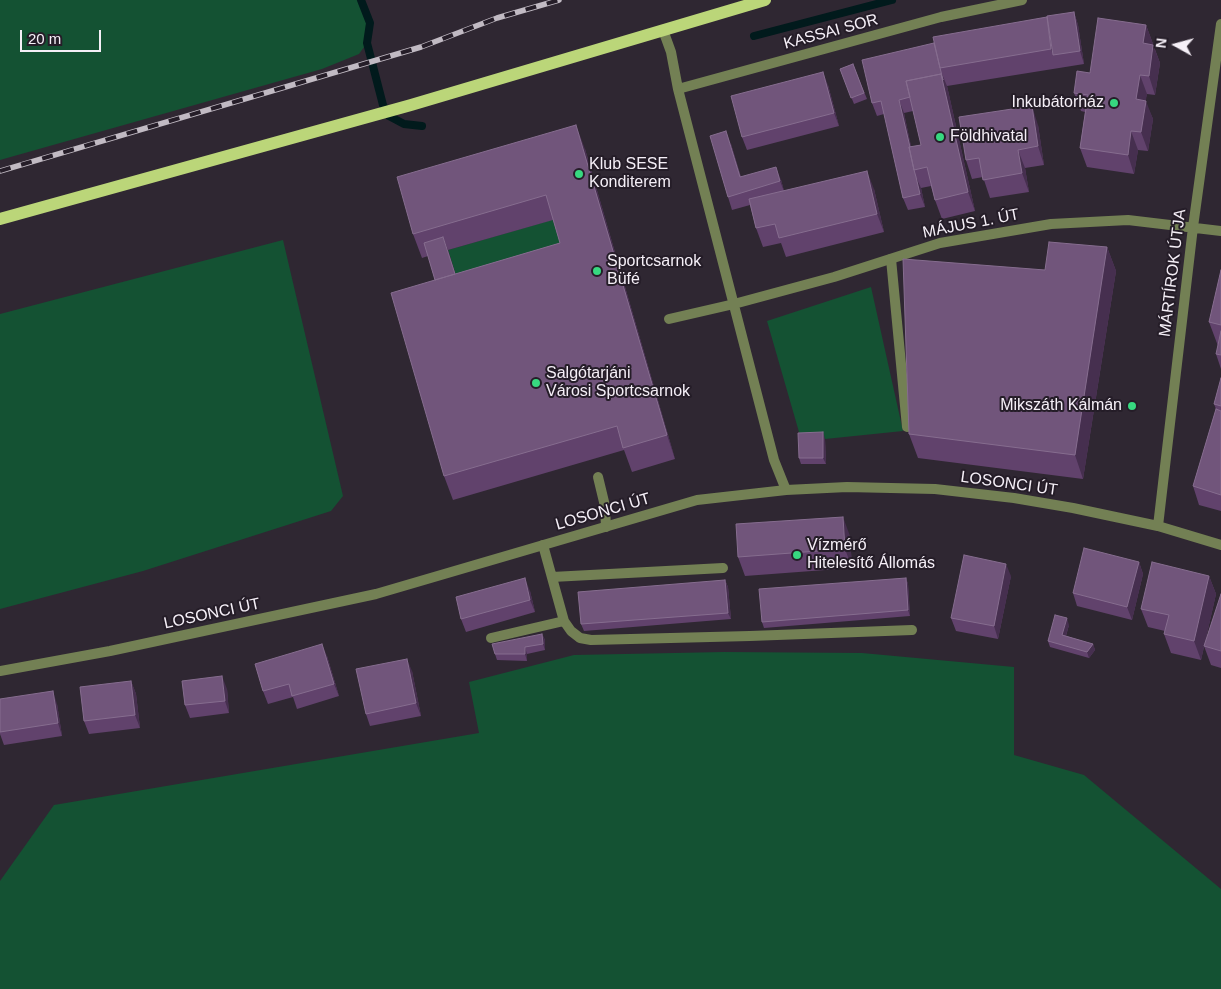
<!DOCTYPE html>
<html>
<head>
<meta charset="utf-8">
<style>
  body { margin:0 }
  #map { position:relative; width:1221px; height:989px; overflow:hidden; background:#2f2732; font-family:Arial,sans-serif }
  canvas { display:block }
  .north { position:absolute; left:1151px; top:20px; width:50px; height:50px; -webkit-text-stroke:4px #251d28; paint-order:stroke; rotate:277deg; font-size:14px; font-weight:700; line-height:20px; text-align:center; color:#f5eff7 }
  .north::after { content:''; display:block; margin:auto; width:18px; height:22px; background:#f5eff7; clip-path:polygon(50% 0,100% 100%,50% 72%,0 100%) }
  .scale { position:absolute; left:20px; top:30px; width:81px; height:22px; box-sizing:border-box; border:2px solid #f5eff7; border-top:0; padding-left:6px; font-size:15px; line-height:18px; white-space:nowrap; color:#f5eff7; -webkit-text-stroke:4px #251d28; paint-order:stroke }
</style>
</head>
<body>
<div id="map">
<canvas width="1221" height="989"></canvas>
<div class="north">N</div>
<div class="scale">20 m</div>
</div>
<script>
const ctx = document.querySelector('canvas').getContext('2d');
ctx.lineJoin = 'round';
function fillPath(path, color) { ctx.fillStyle = color; ctx.fill(path, 'evenodd'); }
const shape = rows => new Path2D(rows.map(r => 'M' + r).join(''));
function stroke(path, color, width, dash) { ctx.strokeStyle = color; ctx.lineWidth = width; ctx.lineCap = dash ? 'butt' : 'round'; ctx.setLineDash(dash || []); ctx.stroke(path); }
function write(font, color, halo, rows, align = 'center') {
  ctx.font = font + ' Arial,sans-serif'; ctx.lineWidth = 4; ctx.setLineDash([]); ctx.textBaseline = 'middle'; ctx.strokeStyle = halo; ctx.fillStyle = color; for (const [text, x, y, turn = 0] of rows) {
    ctx.save(); ctx.translate(x, y); ctx.rotate((+turn || 0) * Math.PI / 180); ctx.textAlign = isNaN(turn) ? turn : align; if (halo) ctx.strokeText(text, 0, 0); ctx.fillText(text, 0, 0); ctx.restore();
  }
}
fillPath(shape([
  [0,0,361,0,370,23,367,43,359,54,322,69,0,160],
  [555,219,569,267,463,298,448,250],
  [283,240,343,496,331,511,143,571,0,609,0,314],
  [871,287,903,431,825,439,801,439,767,321],
  [724,652,862,653,1014,667,1014,755,1084,775,1221,889,1221,989,0,989,0,881,54,805,479,733,469,682,574,655]
]), '#145233');
stroke(shape([
  [361,0,370,23,367,43,383,105,389,116,404,124,422,126],
  [754,36,892,0]
]), '#011a1c', 8);
stroke(shape([
  [891,259,907,427],
  [669,319,734,304],
  [598,477,605,506,606,527],
  [543,545,564,621,571,631,580,638,591,640,750,636,912,630],
  [552,577,723,568],
  [491,638,564,621]
]), '#738054', 10);
stroke(shape([
  [663,30,671,52,678,89,774,460,786,490],
  [678,89,941,17,1022,0],
  [734,304,834,277,940,243,1051,224,1128,220,1221,231],
  [1158,526,1193,227,1221,24],
  [0,671,110,651,376,594,697,500,786,490,847,487,935,489,1014,498,1073,508,1158,526,1221,545]
]), '#738054', 10);
stroke(shape([
  [0,219,411,105,765,0]
]), '#bbd679', 12);
const rail = shape([
  [0,171,421,47,497,18,559,0]
]);
stroke(rail, '#c1bac3', 5.5);
stroke(rail, '#251d28', 4, [11]);
fillPath(shape([
  [1074,12,1078,25,1084,64,947,86,975,211,942,219,935,200,931,186,921,188,925,207,908,210,903,198,884,114,877,116,872,103,934,43,1048,22],
  [913,111,921,145,911,147,904,113],
  [1146,25,1160,63,1155,95,1147,94,1145,101,1153,119,1148,151,1138,150,1134,174,1087,167,1080,148,1085,112,1081,111,1074,93,1090,73],
  [853,64,867,99,854,104,840,69],
  [828,85,839,126,747,150,742,137],
  [1038,125,1044,165,1025,168,1029,192,990,198,983,177,972,179,966,160],
  [731,144,741,177,781,180,784,191,874,189,884,232,786,257,781,243,763,247,756,228,750,205,732,210,728,197],
  [585,149,675,459,632,472,624,450,453,500,444,476,435,280,428,256,422,258,413,234],
  [553,220,560,243,455,274,448,250],
  [1107,247,1116,271,1083,479,918,458,909,434,1045,270],
  [1221,270,1221,369,1216,354,1218,346,1209,322],
  [1221,378,1221,511,1199,505,1193,486,1216,409,1214,404],
  [825,439,826,464,801,464,799,458],
  [850,536,852,568,745,576,738,557],
  [1139,562,1143,574,1132,620,1077,606,1073,593],
  [1011,576,998,639,956,631,951,618],
  [1209,576,1216,594,1201,660,1171,653,1164,634,1165,631,1148,627,1141,609],
  [906,578,908,584,910,616,764,628,762,622],
  [725,580,728,587,731,619,584,631,581,624],
  [530,591,535,612,466,632,461,619],
  [1221,594,1221,668,1211,665,1204,646],
  [1069,625,1066,636,1093,644,1095,650,1089,658,1050,647,1048,641],
  [542,634,545,640,545,650,527,654,527,661,497,660,495,654],
  [327,656,339,696,297,709,293,697,268,704,263,691],
  [412,671,421,716,370,726,366,714],
  [131,681,136,694,140,728,89,734,84,721],
  [227,689,229,713,190,718,185,705],
  [0,699,57,704,62,736,4,745,0,734]
]), '#61426c');
fillPath(shape([
  [1074,12,1078,25,1084,64,1080,51],
  [1047,17,1053,36,1053,55,1051,49],
  [1146,25,1153,44,1150,62,1143,43],
  [1153,45,1160,63,1155,95,1149,76],
  [823,72,828,85,839,126,834,113],
  [941,74,942,74,947,86,975,211,968,192],
  [1140,75,1147,94,1143,118,1136,99],
  [899,100,904,113,916,169,915,170],
  [1146,101,1153,119,1148,151,1141,132],
  [1032,106,1038,125,1044,165,1038,146],
  [576,125,585,149,675,459,667,435],
  [726,131,731,144,744,190,740,177],
  [1131,131,1138,150,1134,174,1128,155],
  [1018,150,1025,168,1029,192,1022,173],
  [776,167,781,180,785,194,780,181],
  [867,171,874,189,884,232,877,214],
  [916,177,921,188,925,207,920,194],
  [443,237,448,250,463,298,458,286],
  [1107,247,1116,271,1083,479,1075,455],
  [823,432,825,439,826,464,823,458],
  [843,517,850,536,852,568,845,549],
  [1139,562,1143,574,1132,620,1127,607],
  [1006,564,1011,576,998,639,994,626],
  [1209,576,1216,594,1201,660,1194,641],
  [525,578,530,591,535,612,530,600],
  [906,578,908,584,910,616,908,610],
  [725,580,728,587,731,619,728,613],
  [1067,618,1069,625,1064,642,1062,635],
  [542,634,545,640,545,650,543,644],
  [322,644,327,656,339,696,334,684],
  [1093,644,1095,650,1089,658,1087,652],
  [525,647,527,654,527,661,525,654],
  [407,659,412,671,421,716,416,703],
  [222,676,227,689,229,713,225,701],
  [131,681,136,694,140,728,135,715],
  [53,691,57,704,62,736,58,723]
]), '#462f4f');
const building = shape([
  [1074,12,1080,51,1053,55,1047,16,1074,12],
  [1047,17,1051,49,940,68,933,37,1047,17],
  [1098,18,1146,25,1143,43,1153,45,1149,76,1140,75,1136,99,1146,101,1141,132,1131,131,1128,155,1080,148,1088,95,1074,93,1077,71,1090,73,1098,18],
  [934,43,943,80,941,74,906,81,910,97,899,100,910,147,909,147,914,170,916,177,920,194,903,198,881,101,872,103,862,60,934,43],
  [853,64,864,93,851,98,840,69,853,64],
  [823,72,834,113,742,137,731,96,823,72],
  [941,74,968,192,935,200,927,167,914,170,909,147,921,145,906,81,941,74],
  [1032,106,1038,146,1018,150,1022,173,983,180,979,158,966,160,959,117,1032,106],
  [576,125,667,435,623,448,617,426,444,476,391,293,560,243,546,195,413,234,397,177,576,125],
  [726,131,740,177,776,167,780,181,728,197,710,136,726,131],
  [867,171,877,214,779,238,775,224,756,228,749,199,867,171],
  [443,237,455,274,435,280,424,243,443,237],
  [1049,242,1107,247,1075,455,909,434,903,259,1045,270,1049,242],
  [1221,270,1221,325,1209,322,1221,270],
  [1221,331,1221,355,1216,354,1221,331],
  [1221,378,1221,406,1214,404,1221,378],
  [1216,409,1221,411,1221,495,1193,486,1216,409],
  [823,432,823,458,799,458,798,433,823,432],
  [843,517,845,549,738,557,736,524,843,517],
  [1084,548,1139,562,1127,607,1073,593,1084,548],
  [964,555,1006,564,994,626,951,618,964,555],
  [1152,562,1209,576,1194,641,1164,634,1169,615,1141,609,1152,562],
  [525,578,530,600,461,619,456,597,525,578],
  [906,578,908,610,762,622,759,589,906,578],
  [725,580,728,613,581,624,578,592,725,580],
  [1221,594,1221,651,1204,646,1221,594],
  [1055,615,1067,618,1062,635,1093,644,1087,652,1048,641,1055,615],
  [542,634,543,644,525,647,525,654,495,654,492,644,542,634],
  [322,644,334,684,292,696,289,684,263,691,255,664,322,644],
  [407,659,416,703,366,714,356,669,407,659],
  [222,676,225,701,185,705,182,681,222,676],
  [131,681,135,715,84,721,80,687,131,681],
  [53,691,58,723,0,732,0,699,53,691]
]);
fillPath(building, '#71557b');
stroke(building, '#866d8f', 1);
for (const [x, y, r, color] of [
  [1114,103,5,"#37d880"],
  [940,137,5,"#37d880"],
  [579,174,5,"#37d880"],
  [597,271,5,"#37d880"],
  [536,383,5,"#37d880"],
  [1132,406,5,"#37d880"],
  [797,555,5,"#37d880"]
]) { const dot = new Path2D(); dot.arc(x, y, r, 0, 2 * Math.PI); ctx.fillStyle = color; ctx.fill(dot); stroke(dot, '#251d28', 2); }
write('16px', '#f5eff7', '#251d28', [
  ["KASSAI SOR",831,32,-15],
  ["MÁJUS 1. ÚT",971,224,-11],
  ["MÁRTÍROK ÚTJA",1173,273,-83],
  ["LOSONCI ÚT",1009,484,8],
  ["LOSONCI ÚT",603,512,-16],
  ["LOSONCI ÚT",212,614,-12]
]);
write('16px', '#f5eff7', '#251d28', [
  ["Inkubátorház",1104,103,"right"],
  ["Földhivatal",950,137],
  ["Klub SESE",589,165],
  ["Konditerem",589,183],
  ["Sportcsarnok",607,262],
  ["Büfé",607,280],
  ["Salgótarjáni",546,374],
  ["Városi Sportcsarnok",546,392],
  ["Mikszáth Kálmán",1122,406,"right"],
  ["Vízmérő",807,546],
  ["Hitelesítő Állomás",807,564]
], 'left');
</script>
</body>
</html>
